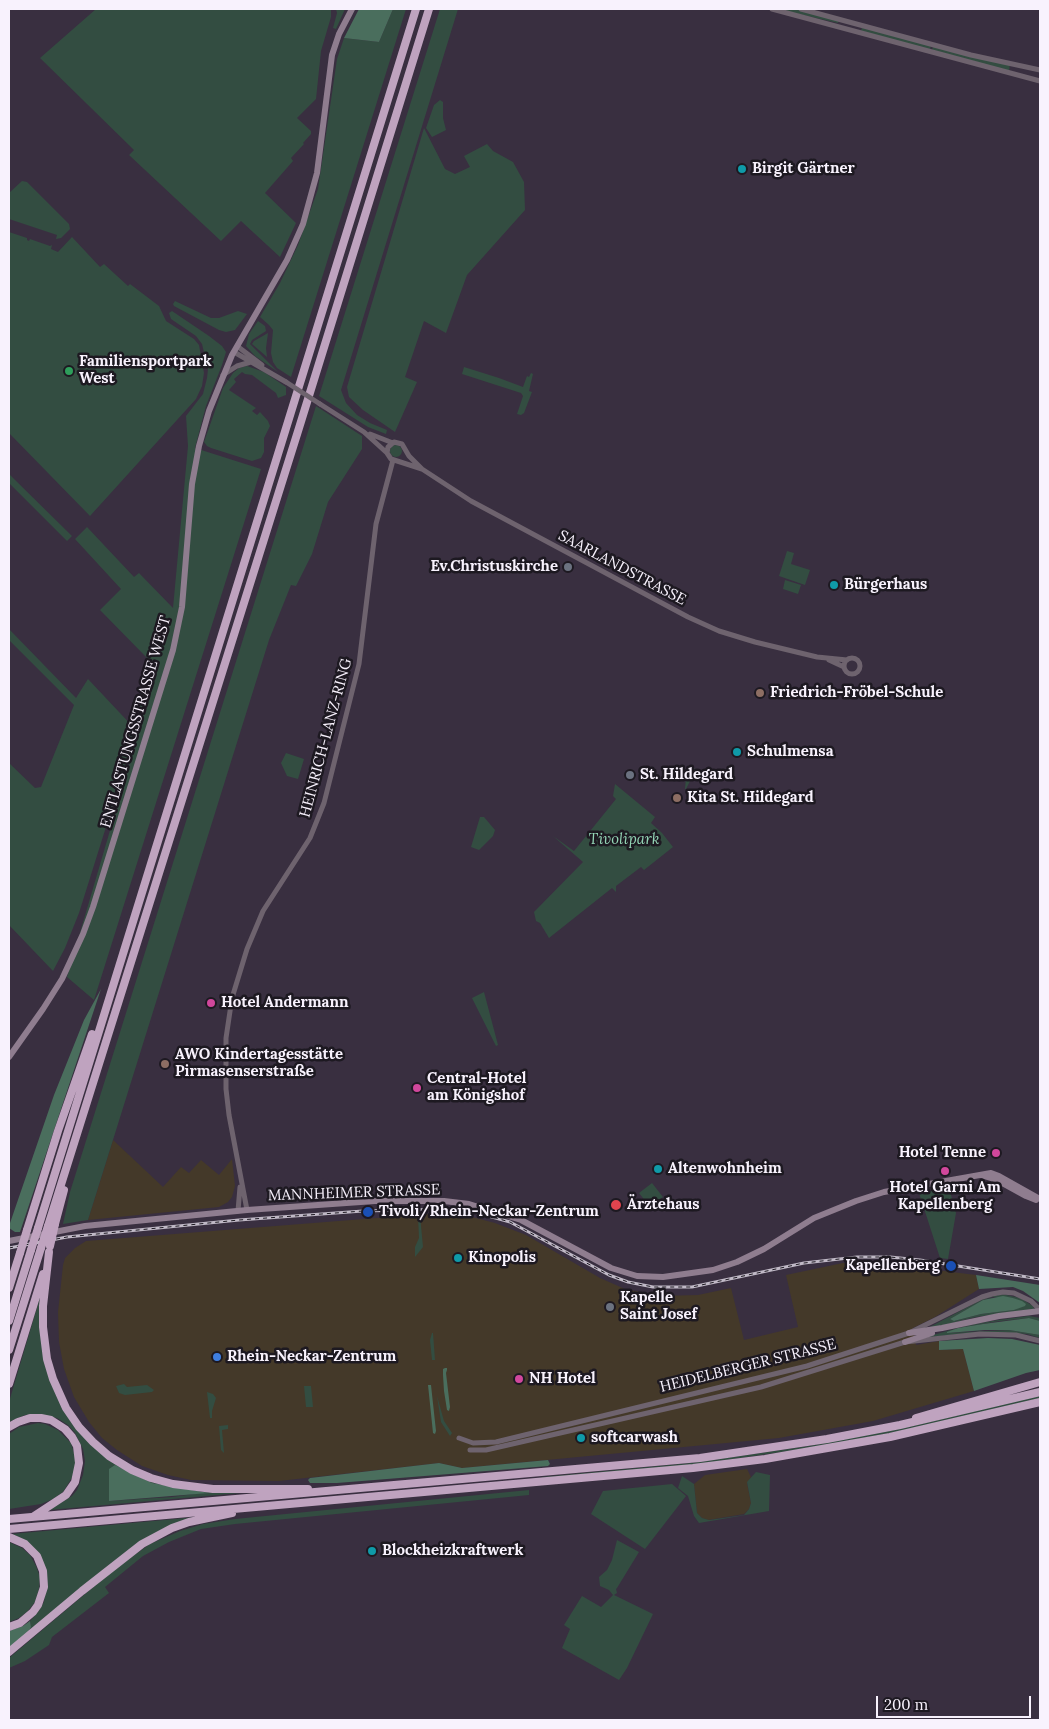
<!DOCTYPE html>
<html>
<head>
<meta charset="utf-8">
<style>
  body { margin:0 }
  #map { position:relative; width:1049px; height:1729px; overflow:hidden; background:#392f40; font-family:Lora,serif }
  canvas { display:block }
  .frame { position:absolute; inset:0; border:10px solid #f8f2fd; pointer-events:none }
  .scale { position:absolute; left:876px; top:1696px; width:155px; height:22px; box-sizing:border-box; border:2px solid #f8f2fd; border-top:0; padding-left:6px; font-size:15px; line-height:18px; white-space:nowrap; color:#f8f2fd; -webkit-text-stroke:4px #1d1921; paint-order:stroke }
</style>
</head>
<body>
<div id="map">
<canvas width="1049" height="1729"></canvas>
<div class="frame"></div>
<div class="scale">200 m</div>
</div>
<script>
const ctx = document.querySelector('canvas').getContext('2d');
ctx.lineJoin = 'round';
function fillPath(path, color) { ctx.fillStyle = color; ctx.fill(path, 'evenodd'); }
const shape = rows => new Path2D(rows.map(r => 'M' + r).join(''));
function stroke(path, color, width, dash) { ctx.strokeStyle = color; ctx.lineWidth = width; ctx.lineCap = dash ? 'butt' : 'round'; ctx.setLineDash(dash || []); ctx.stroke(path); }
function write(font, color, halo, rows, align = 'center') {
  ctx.font = font + ' Lora,serif'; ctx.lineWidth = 5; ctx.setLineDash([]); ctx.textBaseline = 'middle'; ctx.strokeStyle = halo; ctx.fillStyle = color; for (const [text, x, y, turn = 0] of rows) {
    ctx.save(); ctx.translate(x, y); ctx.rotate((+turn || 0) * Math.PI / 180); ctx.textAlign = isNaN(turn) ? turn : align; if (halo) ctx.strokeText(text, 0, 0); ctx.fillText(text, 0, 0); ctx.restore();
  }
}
fillPath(shape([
  [113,1140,163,1187,181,1167,189,1173,201,1160,219,1175,232,1159,235,1186,232,1197,228,1202,219,1207,88,1220],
  [427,1214,447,1214,472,1217,495,1223,526,1235,600,1278,625,1289,660,1296,698,1295,731,1288,744,1340,798,1327,786,1275,843,1263,904,1266,976,1275,979,1289,935,1317,913,1328,916,1345,939,1341,939,1350,963,1349,974,1391,873,1421,779,1438,462,1468,439,1463,279,1481,191,1480,168,1475,142,1466,117,1450,102,1438,89,1422,74,1397,64,1369,59,1342,58,1312,63,1265,65,1258,75,1248,86,1241],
  [747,1469,751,1477,747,1483,751,1503,749,1509,744,1514,708,1520,702,1518,697,1513,694,1484,705,1475]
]), '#443929');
fillPath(shape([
  [96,9,331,9,331,17,321,51,316,99,297,118,311,131,311,134,303,143,304,144,291,158,293,161,265,193,296,223,280,257,241,221,221,241,129,155,134,150,40,58],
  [336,9,345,9,336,29,333,28,337,13],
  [393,9,406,9,291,377,277,368,273,362,271,353,273,330,269,325,260,317,280,283,298,245,318,189,337,59,344,38,379,42],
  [440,9,458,9,341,390,346,403,357,415,370,423,387,430,386,434,368,427,319,396],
  [777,9,796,9,839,20,838,23],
  [862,27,931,45,930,50,861,31],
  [933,46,1010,64,1009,71,932,50],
  [440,100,443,102,443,118,446,130,432,137,426,128,434,105],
  [424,128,445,169,455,174,470,167,464,156,487,144,493,151,513,162,524,182,525,210,467,275,446,333,424,321,405,377,417,382,395,432,363,410,349,397,347,387],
  [22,181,27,182,69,224,70,229,61,238,56,239,57,235,9,219,9,193],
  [9,232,27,238,27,240,29,241,30,239,50,246,52,245,51,249,58,252,72,237,100,267,104,264,128,286,130,284,159,306,166,321,194,339,199,345,204,373,202,386,196,399,90,516,9,433],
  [175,301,211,318,219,318,238,311,247,314,235,330,226,332,219,330,174,306,173,304],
  [172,311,209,336,222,346,226,352,222,365,206,406,195,448,261,469,94,1000,67,977,138,735,141,687,149,660,100,610,121,589,75,539,87,527,134,577,139,573,173,608,188,446,186,416,203,394,207,378,208,369,202,344,196,336,171,319,169,313],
  [258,321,265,326,266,331,252,340,250,344,278,372,255,356,246,346,249,334],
  [268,333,266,348,267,357,252,344,254,341],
  [247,366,264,372,286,387,286,395,278,398,276,393,252,375,245,374,242,372,234,379,236,382,229,390,256,408,252,411,257,415,260,412,268,421,270,426,264,438,264,452,261,458,252,461,211,448,207,446,204,442,223,388,233,373,239,368],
  [464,367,499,378,523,387,527,376,529,377,531,373,533,374,529,391,532,392,524,413,521,415,517,414,523,396,521,393,462,374],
  [316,406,362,436,362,449,328,502,312,554,296,586,291,585,269,640,88,1220,63,1224,70,1192],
  '390 451a6 6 0 1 1 12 0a6 6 0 1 1-12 0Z',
  [9,474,72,536,67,541,9,483],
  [787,551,794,553,791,564,810,570,805,585,779,576],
  [785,580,801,585,798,594,783,589],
  [9,629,76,698,88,679,135,729,133,741,79,913,65,948,53,971,9,925,9,763,35,788,41,787,74,705,9,640],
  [286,753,304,759,298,779,287,776,281,763],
  [687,766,696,769,686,789,685,789],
  [615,784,655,817,651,823,662,833,673,847,644,870,641,867,616,886,616,892,612,888,549,938,540,923,536,921,534,912,583,862,553,836,574,851,616,799,613,796],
  [480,817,484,817,495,830,493,836,479,850,471,847],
  [484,992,498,1045,496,1046,472,998],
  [652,1183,663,1197,650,1207,639,1193],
  [949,1188,956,1213,948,1259,940,1258,919,1193],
  [420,1215,423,1247,415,1257,415,1247,419,1238,418,1216],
  [41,1294,49,1373,95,1448,170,1486,152,1483,137,1477,109,1501,172,1497,209,1492,251,1492,49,1510,72,1496,77,1490,83,1475,85,1461,83,1449,75,1433,68,1425,57,1418,37,1414,25,1415,9,1422,9,1402],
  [1002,1294,1020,1298,1033,1306,1034,1309,976,1317,924,1330,983,1299],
  [993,1297,1013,1298,1025,1304,1014,1310,981,1314,955,1321,950,1319,983,1300],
  [1029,1316,1040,1318,1040,1321,1029,1318,1000,1321,958,1328,947,1333,1009,1330,1040,1335,1040,1338,1027,1334,995,1332,960,1334,922,1338,969,1325,998,1320],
  [432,1333,433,1333,435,1360,432,1360,430,1340],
  [124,1384,127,1387,147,1385,154,1390,152,1392,125,1395,119,1393,116,1386],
  [304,1386,311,1386,313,1407,306,1407],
  [207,1392,213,1394,216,1398,212,1411,212,1418,210,1418],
  [1040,1395,1040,1398,913,1429,809,1448,692,1465,541,1478,542,1477,691,1463,809,1446,913,1426],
  [437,1396,444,1421,452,1433,450,1436,441,1422],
  [38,1423,45,1424,58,1430,71,1443,75,1456,75,1468,73,1476,63,1492,53,1499,41,1504,9,1509,9,1434,19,1427],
  [228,1425,228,1429,222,1430,224,1453,221,1450,219,1426],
  [756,1472,770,1475,769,1511,699,1523,694,1516,688,1496,678,1488,682,1476,694,1484,697,1513,702,1518,709,1520,744,1515,749,1509,751,1503,747,1482],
  [672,1484,686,1496,645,1549,591,1514,603,1491],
  [529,1490,529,1495,235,1524,201,1529,169,1542,143,1556,105,1587,109,1593,52,1637,49,1645,25,1661,9,1668,9,1658,116,1568,150,1544,180,1531,203,1524,235,1519],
  [197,1517,161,1530,28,1633,31,1627,30,1621,38,1612,44,1602,47,1580,46,1569,36,1550,21,1538,12,1534],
  [617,1540,639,1552,617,1588,616,1589,617,1593,614,1595,653,1614,627,1668,619,1680,562,1648,570,1629,564,1625,582,1596,601,1607,613,1595,609,1590,600,1586,599,1577,607,1570,612,1560],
  [9,1542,22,1548,30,1555,36,1566,40,1577,39,1589,35,1602,27,1612,19,1618,9,1622]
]), '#334d41');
fillPath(shape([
  [359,9,393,9,379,42,344,38],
  [101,989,20,1232,15,1232,9,1228,9,1226,54,1095,84,1020],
  [976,1275,1040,1285,1040,1303,1023,1291,1013,1287,979,1289],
  [1003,1296,1013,1298,1022,1301,1026,1304,1025,1306,1014,1310,981,1314,954,1321,950,1319,983,1300],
  [1029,1318,1040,1321,1040,1335,1009,1330,985,1330,947,1333,947,1332,958,1328,983,1324],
  [988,1338,1012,1339,1040,1345,1040,1370,1026,1373,974,1391,963,1349,939,1350,939,1341],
  [445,1368,447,1368,447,1370,446,1373,450,1407,449,1411,447,1410,444,1391,443,1375,443,1369],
  [428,1385,431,1385,436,1431,435,1434,433,1433],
  [548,1460,550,1464,548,1466,462,1473,337,1483,310,1483,308,1480,310,1478,439,1463,462,1468],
  [115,1465,152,1483,209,1493,109,1501,109,1469],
  [30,1621,31,1627,28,1633,9,1649,9,1631,23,1626]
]), '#4a6e5d');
stroke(shape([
  [772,9,1040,81],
  [801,9,971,55,1040,70],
  [237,346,262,365],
  [234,352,286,382],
  [223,375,237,366,251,362],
  [320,404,364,432,387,453],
  [370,434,393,443],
  [422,469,409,456,402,444,394,442,388,447,387,453,391,459,422,469,471,501,688,617,719,631,755,642,817,657,847,660],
  '844 666a8 8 0 1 1 16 0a8 8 0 1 1-16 0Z',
  [829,660,844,667],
  [247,1210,229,1115,226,1089,226,1038,232,998,247,949,263,911,310,838,324,803,359,664,376,524,393,460],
  [238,1211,240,1187],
  [459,1438,473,1443,496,1442,807,1366,909,1333,982,1297,992,1294,1003,1292,1014,1293,1031,1301,1040,1310],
  [470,1450,486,1450,761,1387,905,1342,980,1334,1016,1335,1040,1341]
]), '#6e636e', 5);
stroke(shape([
  [9,1057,43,1009,62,979,83,934,93,907,173,650,182,607,192,484,199,446,209,411,232,355,287,260,303,224,317,173,332,55,339,34,352,9],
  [984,1176,997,1180,1026,1196,1036,1200],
  [9,1241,85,1226,247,1210,375,1201,444,1201,469,1204,521,1220,611,1268,637,1276,663,1277,713,1270,737,1262,764,1249,814,1218,856,1201,884,1192,991,1173,999,1176,1040,1199],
  [909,1333,942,1328,999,1316,1040,1311],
  [905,1342,932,1333]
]), '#8f7d8f', 6);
stroke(shape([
  [55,1224,64,1190],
  [48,1226,299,428,429,9],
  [38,1228,416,9],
  [27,1230,58,1131,92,1034],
  [49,1252,43,1306,43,1327,47,1359,53,1379,66,1408,79,1427,93,1442,109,1456,132,1470,151,1478,173,1484,213,1489,308,1489],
  [9,1288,20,1253],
  [9,1321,31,1250],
  [9,1350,41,1248],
  [9,1384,43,1274],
  [916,1418,1040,1382],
  [9,1427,18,1422,30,1418,41,1418,51,1420,65,1429,72,1437,77,1446,79,1463,75,1482,66,1495,34,1516],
  [9,1519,700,1458,827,1439,900,1425,1040,1392],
  [9,1529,693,1468,765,1459,890,1437,1040,1402],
  [9,1537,25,1544,37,1556,43,1571,44,1587,38,1605,33,1612,20,1623,9,1627],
  [9,1652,82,1591,142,1544,172,1528,189,1522,232,1513]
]), '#bfa3bf', 8);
const rail = shape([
  [9,1248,67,1237,239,1220,363,1211,447,1209,474,1212,510,1222,609,1275,628,1282,653,1287,692,1287,804,1263,857,1257,890,1257,920,1260,1040,1279]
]);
stroke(rail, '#c0b9c6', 3);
stroke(rail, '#1d1921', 1, [4]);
stroke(shape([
  [286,382,320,404]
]), '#6e636e', 5);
stroke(shape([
  [50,1246,55,1224],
  [41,1248,48,1226],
  [31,1250,38,1228],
  [20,1253,27,1230]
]), '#bfa3bf', 8);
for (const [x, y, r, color] of [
  [742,169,5,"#0f9aa8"],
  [69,371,5,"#2e9e5b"],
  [568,567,5,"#6b7280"],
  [834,585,5,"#0f9aa8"],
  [760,693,5,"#8d6e63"],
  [737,752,5,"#0f9aa8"],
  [630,775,5,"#6b7280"],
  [677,798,5,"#8d6e63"],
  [211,1003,5,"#d1479c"],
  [165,1064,5,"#8d6e63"],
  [417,1088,5,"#d1479c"],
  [996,1153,5,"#d1479c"],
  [658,1169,5,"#0f9aa8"],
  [945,1171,5,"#d1479c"],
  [616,1205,6,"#e0444e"],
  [368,1212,6,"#1a4fb4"],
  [458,1258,5,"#0f9aa8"],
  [951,1266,6,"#1a4fb4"],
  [610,1307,5,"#6b7280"],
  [217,1357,5,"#3f7fe0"],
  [519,1379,5,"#d1479c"],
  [581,1438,5,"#0f9aa8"],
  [372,1551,5,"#0f9aa8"]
]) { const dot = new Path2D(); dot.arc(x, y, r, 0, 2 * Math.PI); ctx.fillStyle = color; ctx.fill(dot); stroke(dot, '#1d1921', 2); }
write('bold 15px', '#f8f2fd', '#1d1921', [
  ["Birgit Gärtner",752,169],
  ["Familiensportpark",79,362],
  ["West",79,379],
  ["Ev.Christuskirche",558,567,"right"],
  ["Bürgerhaus",844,585],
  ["Friedrich-Fröbel-Schule",770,693],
  ["Schulmensa",747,752],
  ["St. Hildegard",640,775],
  ["Kita St. Hildegard",687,798],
  ["Hotel Andermann",221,1003],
  ["AWO Kindertagesstätte",175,1055],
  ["Pirmasenserstraße",175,1072],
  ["Central-Hotel",427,1079],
  ["am Königshof",427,1096],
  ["Hotel Tenne",986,1153,"right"],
  ["Altenwohnheim",668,1169],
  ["Hotel Garni Am",945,1188,"center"],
  ["Kapellenberg",945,1205,"center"],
  ["Ärztehaus",627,1205],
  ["Tivoli/Rhein-Neckar-Zentrum",379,1212],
  ["Kinopolis",468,1258],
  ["Kapellenberg",940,1266,"right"],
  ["Kapelle",620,1298],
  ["Saint Josef",620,1315],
  ["Rhein-Neckar-Zentrum",227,1357],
  ["NH Hotel",529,1379],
  ["softcarwash",591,1438],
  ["Blockheizkraftwerk",382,1551]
], 'left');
write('15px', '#f8f2fd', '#1d1921', [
  ["SAARLANDSTRASSE",622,568,28],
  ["ENTLASTUNGSSTRASSE WEST",136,722,-74],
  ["HEINRICH-LANZ-RING",326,738,-75],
  ["MANNHEIMER STRASSE",354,1193,-2],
  ["HEIDELBERGER STRASSE",748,1366,-14]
]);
write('italic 15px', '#94d5b6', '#1d1921', [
  ["Tivolipark",624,840]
]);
</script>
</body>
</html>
